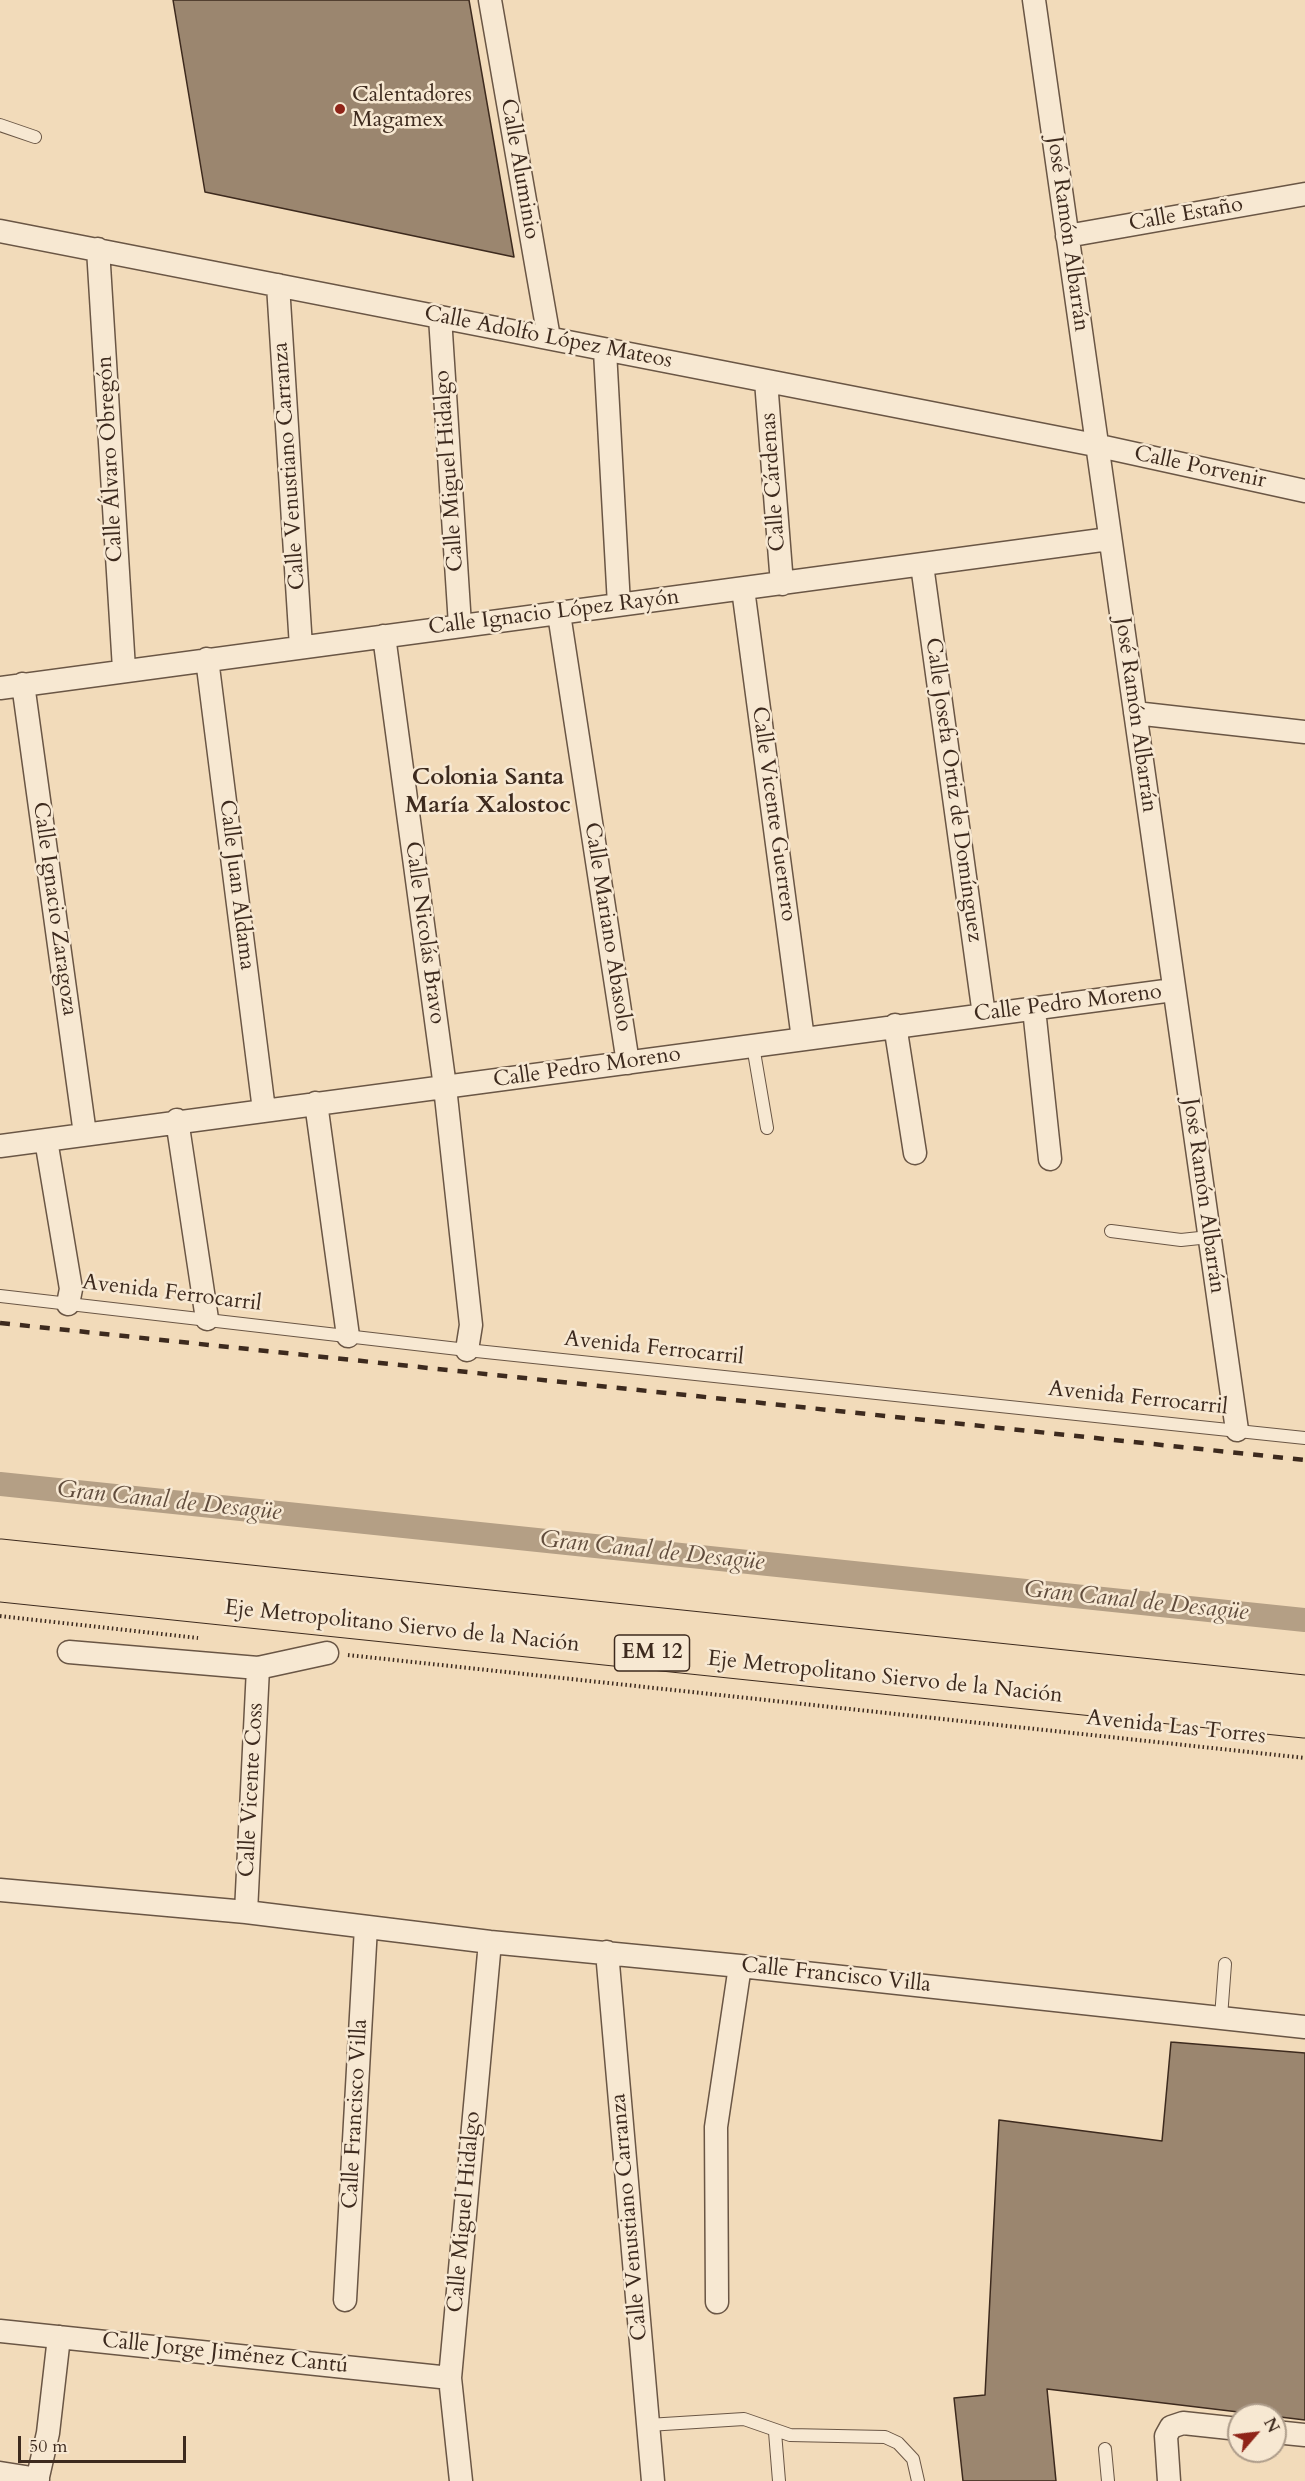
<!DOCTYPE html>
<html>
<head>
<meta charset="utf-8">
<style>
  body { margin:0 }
  #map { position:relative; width:1305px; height:2481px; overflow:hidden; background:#f2dbba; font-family:Cardo,serif }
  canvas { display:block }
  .north { position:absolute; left:1227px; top:2403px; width:60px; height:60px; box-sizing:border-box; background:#f7e8d2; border:2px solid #ad9c8a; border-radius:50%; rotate:62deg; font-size:16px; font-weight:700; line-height:24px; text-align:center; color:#3d2a1e }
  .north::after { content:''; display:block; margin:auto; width:21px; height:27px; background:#8f2418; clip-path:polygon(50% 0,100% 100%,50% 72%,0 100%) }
  .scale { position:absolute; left:18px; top:2436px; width:168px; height:27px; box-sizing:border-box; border:3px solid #3d2a1e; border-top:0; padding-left:8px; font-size:18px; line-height:21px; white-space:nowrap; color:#3d2a1e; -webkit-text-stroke:4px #f7e8d2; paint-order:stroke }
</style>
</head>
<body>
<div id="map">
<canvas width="1305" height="2481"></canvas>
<div class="north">N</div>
<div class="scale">50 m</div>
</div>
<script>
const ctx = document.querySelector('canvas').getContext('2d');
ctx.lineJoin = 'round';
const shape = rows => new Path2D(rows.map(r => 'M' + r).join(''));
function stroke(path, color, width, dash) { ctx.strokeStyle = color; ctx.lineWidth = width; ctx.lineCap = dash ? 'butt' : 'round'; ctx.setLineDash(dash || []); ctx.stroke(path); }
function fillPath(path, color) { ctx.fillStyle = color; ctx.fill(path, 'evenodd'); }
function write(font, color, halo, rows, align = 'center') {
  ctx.font = font + ' Cardo,serif'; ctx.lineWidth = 5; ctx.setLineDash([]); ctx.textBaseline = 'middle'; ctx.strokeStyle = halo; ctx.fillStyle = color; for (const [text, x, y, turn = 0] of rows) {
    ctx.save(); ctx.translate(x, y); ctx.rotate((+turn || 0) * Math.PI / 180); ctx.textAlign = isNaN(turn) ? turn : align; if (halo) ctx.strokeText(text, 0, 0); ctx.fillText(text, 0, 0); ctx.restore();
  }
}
stroke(shape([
  [0,1484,1305,1620]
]), '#b49f85', 24);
const building = shape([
  [173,0,469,0,514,257,205,192,173,0],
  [1171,2042,1305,2053,1305,2420,1047,2389,1056,2481,963,2481,954,2398,985,2395,999,2120,1162,2141,1171,2042]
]);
fillPath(building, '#9b866f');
stroke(building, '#3d2a1e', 1.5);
const lane = shape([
  [0,125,35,137],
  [753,1046,767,1128],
  [1111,1231,1181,1240,1209,1237],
  [0,1296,467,1350,1305,1438],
  [1221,2017,1225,1964],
  [648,2425,744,2419,790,2435,885,2437,898,2443,913,2459,918,2481],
  [775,2432,779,2481],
  [1105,2449,1108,2481]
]);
const street = shape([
  [490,0,549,338],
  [1034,0,1237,1430],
  [0,231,1095,445,1305,491],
  [1067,236,1305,194],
  [98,249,124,669],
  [278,285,301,647],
  [440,317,460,625],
  [605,351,619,605],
  [766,381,782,584],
  [922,565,984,1015],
  [743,589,803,1039],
  [559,614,628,1063],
  [384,636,445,1087,471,1325,467,1350],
  [207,659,264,1110],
  [23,684,85,1134],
  [0,688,1109,539],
  [1135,713,1305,732],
  [1034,1009,1050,1159],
  [895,1025,915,1153],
  [316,1103,348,1336],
  [177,1120,207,1319],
  [46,1140,71,1289,68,1304],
  [0,1146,1173,990],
  [69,1652,258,1668,327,1653],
  [0,1890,246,1912,490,1942,740,1966,1305,2027],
  [246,1912,258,1668],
  [607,1952,653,2481],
  [345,2300,366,1927],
  [717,2302,716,2127,740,1966],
  [0,2331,450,2378],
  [1275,2432,1305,2435],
  [0,2473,38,2479],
  [37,2481,48,2433,59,2337],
  [461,2481,450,2378,490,1942],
  [1169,2481,1166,2436,1171,2427,1183,2423,1239,2429]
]);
const highway = shape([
  [0,1556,1305,1692],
  [0,1585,1305,1721]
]);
stroke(lane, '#6a5645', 14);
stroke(street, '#6a5645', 25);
stroke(highway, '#3d2a1e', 35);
stroke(shape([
  [0,1616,198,1638],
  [348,1655,1305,1758]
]), '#3d2a1e', 4, [1.5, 3]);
stroke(lane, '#f7e8d2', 12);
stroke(street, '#f7e8d2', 22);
stroke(highway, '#f2dbba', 33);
stroke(shape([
  [0,1323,1305,1460]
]), '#3d2a1e', 4.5, [10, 10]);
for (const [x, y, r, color] of [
  [340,109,6,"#8f2418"]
]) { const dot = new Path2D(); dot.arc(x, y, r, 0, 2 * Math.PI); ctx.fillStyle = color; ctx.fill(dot); stroke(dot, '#f7e8d2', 2); }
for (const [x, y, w] of [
  [652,1653,75]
]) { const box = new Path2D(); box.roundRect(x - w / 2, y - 18, w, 36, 4.5); ctx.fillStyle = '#f7e8d2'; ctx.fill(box); stroke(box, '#3d2a1e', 1.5); }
write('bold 21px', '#3d2a1e', null, [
  ["EM 12",652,1653]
]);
write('22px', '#3d2a1e', '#f7e8d2', [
  ["Calentadores",352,96],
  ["Magamex",352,121]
], 'left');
write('22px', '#3d2a1e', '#f7e8d2', [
  ["Calle Aluminio",519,169,80],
  ["Calle Estaño",1186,215,-10],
  ["José Ramón Albarrán",1067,234,82],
  ["Calle Adolfo López Mateos",548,338,11],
  ["Calle Álvaro Obregón",111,459,-93],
  ["Calle Venustiano Carranza",290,466,-94],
  ["Calle Porvenir",1200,468,12],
  ["Calle Miguel Hidalgo",450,471,-94],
  ["Calle Cárdenas",774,482,-94],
  ["Calle Ignacio López Rayón",554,613,-7],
  ["José Ramón Albarrán",1135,715,82],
  ["Calle Josefa Ortiz de Domínguez",953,790,82],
  ["Calle Vicente Guerrero",773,814,82],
  ["Calle Juan Aldama",236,885,83],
  ["Calle Ignacio Zaragoza",54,909,82],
  ["Calle Mariano Abasolo",607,927,81],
  ["Calle Nicolás Bravo",424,933,82],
  ["Calle Pedro Moreno",1068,1004,-7],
  ["Calle Pedro Moreno",587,1068,-8],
  ["José Ramón Albarrán",1203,1196,82],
  ["Avenida Ferrocarril",172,1294,7],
  ["Avenida Ferrocarril",654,1349,6],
  ["Avenida Ferrocarril",1138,1399,6],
  ["Eje Metropolitano Siervo de la Nación",402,1627,6],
  ["Eje Metropolitano Siervo de la Nación",885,1678,6],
  ["Avenida Las Torres",1176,1728,6],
  ["Calle Vicente Coss",252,1790,-87],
  ["Calle Francisco Villa",836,1976,6],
  ["Calle Francisco Villa",356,2114,-87],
  ["Calle Miguel Hidalgo",465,2212,-85],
  ["Calle Venustiano Carranza",630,2217,-95],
  ["Calle Jorge Jiménez Cantú",225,2354,6]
]);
write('bold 24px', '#3d2a1e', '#f7e8d2', [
  ["Colonia Santa",488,778],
  ["María Xalostoc",488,806]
]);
write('italic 24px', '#614d3d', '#f7e8d2', [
  ["Gran Canal de Desagüe",169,1502,6],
  ["Gran Canal de Desagüe",652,1552,6],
  ["Gran Canal de Desagüe",1136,1602,6]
]);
</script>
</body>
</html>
